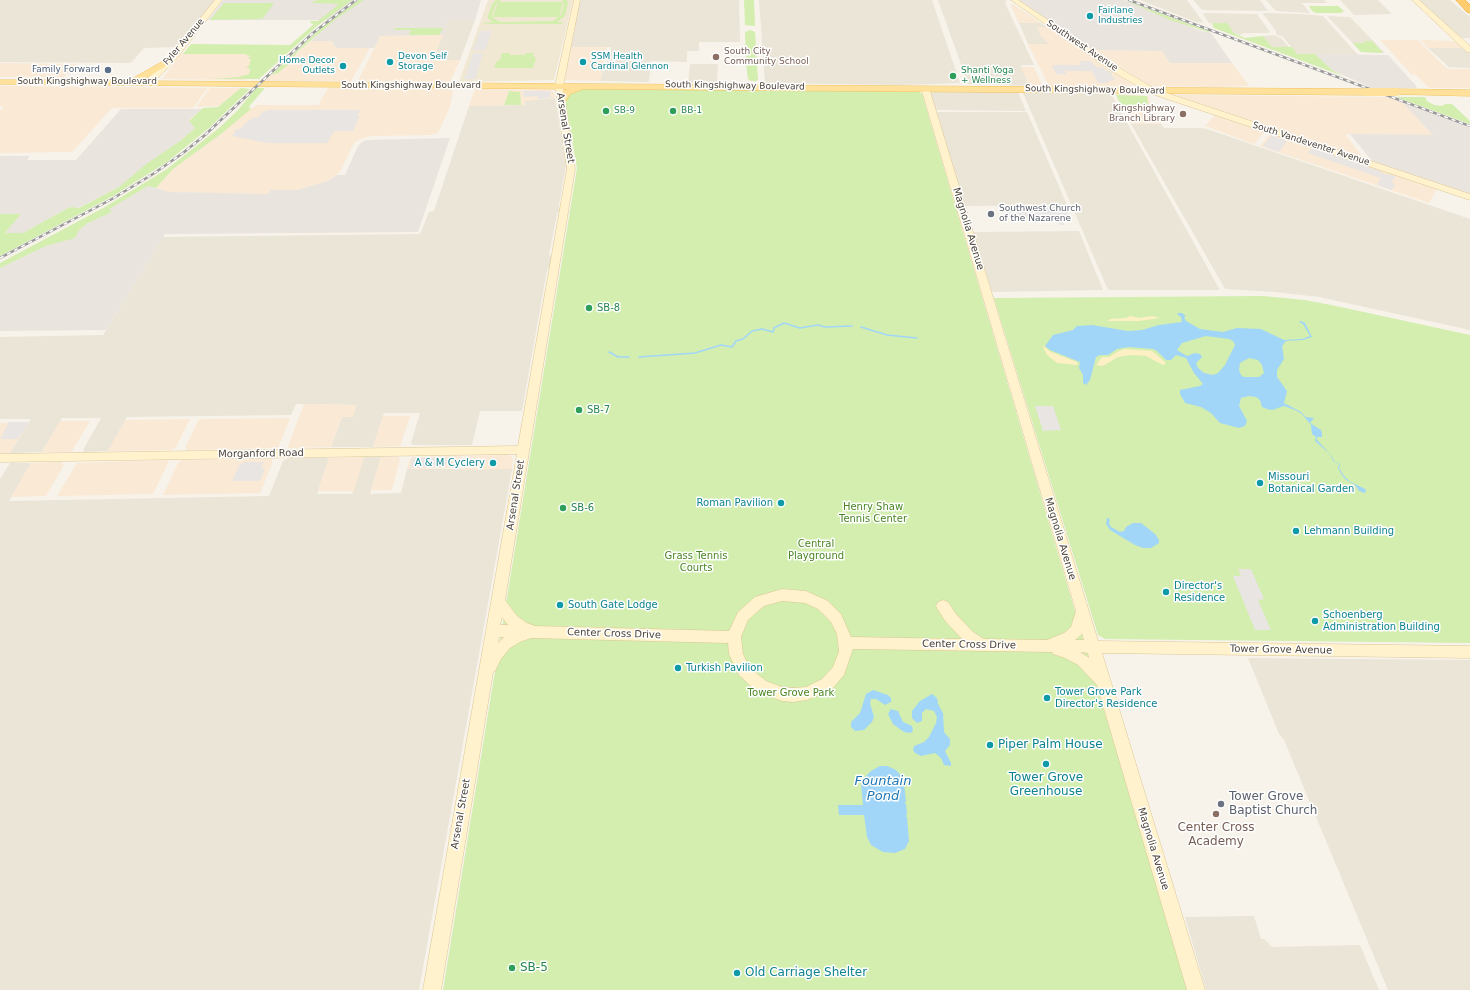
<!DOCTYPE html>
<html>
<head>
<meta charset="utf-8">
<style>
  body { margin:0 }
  canvas { display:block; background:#f7f3ea }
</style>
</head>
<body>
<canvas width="1470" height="990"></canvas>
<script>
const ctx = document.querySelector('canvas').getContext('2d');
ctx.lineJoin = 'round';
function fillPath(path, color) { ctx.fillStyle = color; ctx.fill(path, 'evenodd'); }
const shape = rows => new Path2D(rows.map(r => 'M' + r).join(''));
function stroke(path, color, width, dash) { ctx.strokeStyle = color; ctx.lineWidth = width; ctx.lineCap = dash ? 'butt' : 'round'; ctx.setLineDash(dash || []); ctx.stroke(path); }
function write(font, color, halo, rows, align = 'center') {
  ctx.font = font + ' "DejaVu Sans",sans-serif'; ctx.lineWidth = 3; ctx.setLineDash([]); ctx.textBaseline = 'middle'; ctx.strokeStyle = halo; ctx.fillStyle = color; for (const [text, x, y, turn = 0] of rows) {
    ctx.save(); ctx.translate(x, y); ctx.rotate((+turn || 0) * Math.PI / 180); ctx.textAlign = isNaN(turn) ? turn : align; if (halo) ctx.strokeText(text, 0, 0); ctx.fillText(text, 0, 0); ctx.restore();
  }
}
fillPath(shape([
  [0,0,216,0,177,47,144,48,132,62,129,63,0,62],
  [580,0,739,0,740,42,699,42,699,51,687,51,687,62,651,61,649,81,647,82,600,81,604,63,609,60,611,47,570,47],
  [759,0,932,0,960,83,899,85,765,83],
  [938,0,1007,0,1005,3,1034,65,1021,65,1029,86,968,84],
  [1140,0,1187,0,1203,22,1196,22],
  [1193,0,1260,0,1268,11,1202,10],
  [1266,0,1324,0,1327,3,1299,3,1303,4,1310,13,1276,11],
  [1340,0,1378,0,1392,14,1354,15],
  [1418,0,1450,0,1470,17,1470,38,1461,38],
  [1204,13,1257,14,1270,32,1268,33,1244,33,1240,35,1234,33,1227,23,1209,23,1203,14],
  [1264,13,1300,14,1323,16,1358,55,1297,54,1283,37,1276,34,1276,31,1263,14],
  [1329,16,1350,17,1385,53,1361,52,1328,17],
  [448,20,475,20,460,60,433,60],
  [1019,23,1041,23,1047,27,1037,27,1041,36,1050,44,1028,44],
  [1274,35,1281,38,1289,47,1272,47,1262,36],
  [1428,48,1463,48,1470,54,1470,68,1449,67],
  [690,64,718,64,717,83,688,83],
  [934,91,1018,92,1026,111,936,110,930,93],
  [1025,92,1111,94,1220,290,1108,290,1023,93],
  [555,98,566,165,559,205,559,211,557,214,549,255,552,257,550,267,547,270,522,411,480,411,472,445,412,445,411,443,420,413,384,413,373,447,331,447,342,417,356,405,296,404,291,415,127,417,108,451,85,452,83,450,101,418,62,418,42,452,10,453,31,419,0,419,0,337,103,335,163,237,420,234,429,212,434,211,469,106,525,105,524,101],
  [936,112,1027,112,1067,205,965,206],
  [1131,124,1161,124,1164,128,1201,128,1207,129,1470,219,1470,330,1319,297,1274,292,1225,289],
  [1079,231,1103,290,993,292,991,289,973,232],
  [364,457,381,457,370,494,401,493,407,469,512,469,419,990,0,990,0,479,10,463,31,463,9,501,269,496,283,461,288,458,329,458,317,494,352,494],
  [1248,658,1470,660,1470,990,1388,990,1284,740,1279,734],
  [1254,916,1261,939,1264,939,1272,947,1360,945,1379,990,1206,990,1185,917]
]), '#ebe5d8');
fillPath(shape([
  [1010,4,1013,4,1041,23,1019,23],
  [1037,27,1047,27,1131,84,1132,86,1049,86,1028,44,1049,44,1041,36],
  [443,35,433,60,460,60,450,82,358,81,380,36],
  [1380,40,1418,40,1447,69,1470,69,1470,88,1429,88,1415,74,1412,75],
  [1421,40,1454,41,1463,48,1428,48],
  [311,41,332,41,336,48,370,48,351,81,264,81,271,75,278,73,292,61,296,53],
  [570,47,607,47,600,81,564,80],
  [1093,50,1163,51,1170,63,1232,63,1249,86,1218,87,1151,86],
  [182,53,264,53,244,80,162,79],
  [0,63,77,64,64,77,0,77],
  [1021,67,1034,67,1041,83,1040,86,1029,86],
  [0,86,208,88,193,108,112,108,72,152,0,153,0,111,4,107,0,106],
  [210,88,241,88,219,106,196,107],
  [328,88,450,89,453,91,450,107,438,133,431,135,372,136,360,139,354,143,340,172,328,181,297,190,271,190,268,194,168,192,156,188,173,169,221,134,243,114,257,105,318,105],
  [477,89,551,90,553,91,555,98,525,101,525,105,469,106,474,91],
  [1116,94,1149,96,1151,107,1161,124,1131,124],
  [1175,95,1387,97,1403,103,1433,135,1345,134,1364,159],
  [1215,115,1262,130,1264,133,1254,144,1205,126],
  [1270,134,1434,187,1436,190,1429,203,1260,146],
  [304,404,357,405,353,417,342,417,331,447,289,448,288,446],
  [383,416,410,416,400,446,373,447],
  [290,418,279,446,276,448,187,450,185,448,199,419],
  [190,419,176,447,172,450,108,451,125,420],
  [60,421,90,421,72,451,69,452,42,452],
  [29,422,10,453,0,453,0,423],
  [508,455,513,458,512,469,462,470,465,456],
  [461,456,458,468,407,469,410,459,413,457],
  [364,457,354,491,318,491,329,458],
  [381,457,398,457,400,459,392,490,371,490],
  [270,459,272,459,272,464,260,493,163,495,178,463,182,460],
  [165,460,168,461,168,463,153,494,57,496,77,463],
  [61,462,64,465,46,496,11,497,31,463]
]), '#fae9d4');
fillPath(shape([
  [223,0,481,0,475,20,448,20,443,35,380,36,374,48,336,48,332,41,311,41,334,20,208,20],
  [1018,0,1124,0,1201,31,1211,33,1232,63,1170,63,1162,51,1093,50],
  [1315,54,1388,55,1417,87,1415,88,1372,88,1332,70],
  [1403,103,1470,128,1470,194,1373,162,1350,134,1433,135],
  [121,109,202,109,189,120,195,128,180,141,119,187,78,208,70,207,23,233,5,233,21,214,0,214,0,156,30,156,27,160,76,160],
  [450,138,418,232,165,234,106,330,0,331,0,268,46,246,58,242,79,230,88,223,112,212,108,209,148,186,169,192,268,194,271,190,297,190,328,181,337,175,345,175,358,146,362,142,367,140]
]), '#e9e4de');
fillPath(shape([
  [488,0,573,0,554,80,459,82]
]), '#f1e8d3');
fillPath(shape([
  [318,0,352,0,317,26,259,79,212,79,239,77,249,74,250,69,246,67,249,66,251,59,247,58,252,56,246,55,247,54,183,54,191,44,290,45,314,24,310,23,311,21,318,21,339,4,312,3,312,2],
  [359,0,364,0,336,19,309,42,296,53,292,61,278,73,271,75,322,27],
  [496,0,501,0,496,4,492,16,493,18,500,22,506,22,553,21,561,15,564,4,562,0,567,0,568,3,565,16,557,22,562,22,562,24,483,24,484,23,493,22,488,18,488,15,493,3],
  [744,0,754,0,755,26,753,26,745,25],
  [1124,0,1208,31,1211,33,1170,20],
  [498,2,563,2,559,17,493,17],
  [224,3,274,3,263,18,259,19,210,20],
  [1309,6,1338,6,1344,11,1341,13,1316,13,1312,11],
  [1210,23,1214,27,1212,23,1227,23,1234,33,1245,38,1263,36,1272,47,1292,47,1297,54,1315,54,1332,70,1343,76,1214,28],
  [395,28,443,28,439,35,409,35,411,30,394,30],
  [750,30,755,32,757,63,746,62,745,32],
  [1364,41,1372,41,1383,53,1361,52,1353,43,1365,43],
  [502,53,510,53,510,55,525,55,526,53,534,53,533,55,536,58,533,68,494,68,497,61,500,60],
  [746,64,757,65,758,80,756,81,751,81,748,79],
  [241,88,250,89,209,128,167,162,113,196,0,256,0,214,21,214,5,233,23,233,70,207,79,208,119,187,145,165,180,141,195,128,189,121,203,108,218,107],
  [256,88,265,88,252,103,249,107,251,109,221,134,173,169,156,188,148,186,109,209,112,212,88,223,79,230,75,238,46,246,0,268,0,263,105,207,167,169,219,128,238,110],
  [580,89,918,91,922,94,1187,990,443,990,577,168,565,99,566,96],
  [509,91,520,92,521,105,504,105],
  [1116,95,1147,96,1148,105,1147,107,1122,107],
  [1396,97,1425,97,1427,101,1434,105,1442,106,1445,104,1452,104,1470,121,1470,124],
  [1263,296,1305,300,1336,306,1470,335,1470,643,1105,639,1098,635,994,298]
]), '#d3eeaf');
fillPath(shape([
  [1130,316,1140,318,1152,316,1160,318,1139,321,1107,321,1110,319,1126,318],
  [1042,345,1051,352,1077,362,1078,365,1057,363,1047,355],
  [1125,349,1152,351,1165,362,1165,364,1163,365,1146,356,1132,355,1118,357,1103,366,1096,365,1102,357,1109,357,1119,351]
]), '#fdf0c4');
fillPath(shape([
  [480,31,492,31,485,50,473,50],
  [473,53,483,53,477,74,475,79,464,79,466,75,468,74,467,72],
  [1080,61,1091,61,1096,67,1104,68,1106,71,1110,71,1114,80,1108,81,1109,83,1098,83,1092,71,1065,71,1066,74,1056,74,1052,65,1081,65],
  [523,91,550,91,551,98,537,99,538,96,524,97],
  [268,110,360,110,357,116,360,116,353,131,334,131,327,143,267,143,232,136,237,129,241,129,245,123,255,117,259,117,263,111,267,111],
  [1272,135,1287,141,1279,152,1263,146],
  [1311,149,1315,149,1380,171,1384,174,1396,176,1391,182,1395,184,1392,190,1377,185,1381,178,1308,153],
  [1060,206,1061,208,1066,208,1070,217,1066,217,1068,222,1063,222,1065,225,1060,225,1056,220,1050,218,1008,217,1005,207],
  [1035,406,1053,406,1061,430,1043,431],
  [9,422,29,422,18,439,0,439],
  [412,458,447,458,445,467,410,468],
  [246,462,264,462,261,468,265,469,260,481,232,481,240,464],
  [1238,569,1251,569,1264,599,1258,600,1271,630,1255,630,1233,576,1241,576]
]), '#e8e5e2');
fillPath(shape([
  [1178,313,1182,313,1186,316,1184,317,1186,321,1200,329,1223,332,1237,328,1261,329,1284,340,1302,339,1310,336,1303,324,1299,322,1301,321,1305,323,1312,337,1303,340,1286,341,1282,346,1284,359,1277,370,1277,377,1287,391,1284,403,1301,412,1306,417,1314,418,1310,423,1321,430,1322,433,1322,437,1317,437,1317,440,1331,455,1334,461,1340,464,1339,468,1344,476,1349,481,1365,489,1366,491,1365,493,1359,491,1355,485,1346,480,1342,475,1338,468,1339,464,1333,461,1330,454,1315,441,1316,437,1312,434,1311,425,1302,414,1295,410,1284,406,1272,410,1267,409,1262,407,1260,400,1256,397,1249,396,1241,398,1239,406,1247,421,1245,426,1239,428,1220,423,1211,413,1201,407,1185,403,1180,394,1180,390,1200,386,1203,384,1194,373,1186,358,1176,355,1171,360,1166,360,1157,351,1153,349,1129,347,1117,349,1108,355,1100,355,1096,357,1090,380,1086,385,1083,383,1083,375,1079,368,1080,362,1050,350,1045,346,1053,335,1073,330,1077,326,1092,325,1128,331,1142,330,1159,325,1182,322,1181,317,1177,314],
  [1206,336,1229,339,1233,341,1235,345,1225,365,1218,373,1213,375,1204,373,1198,368,1196,363,1202,357,1200,354,1195,353,1187,356,1177,350,1182,343],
  [1249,358,1258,360,1262,365,1264,373,1259,377,1244,377,1241,375,1239,370,1240,363],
  [1107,518,1110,519,1109,524,1111,527,1120,532,1124,531,1126,527,1133,523,1141,523,1155,534,1159,540,1159,543,1151,548,1143,548,1135,545,1110,530,1106,524],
  [873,690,888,695,891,698,891,702,885,705,876,699,871,699,870,703,874,717,872,722,864,730,855,731,851,727,851,722,860,713,866,694],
  [932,694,937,698,938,704,943,713,944,732,950,739,950,745,945,751,951,763,951,766,944,765,941,758,935,753,921,756,915,753,913,750,914,746,924,742,929,737,936,723,937,717,934,711,926,709,922,713,922,721,917,723,912,718,912,711,920,701],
  [891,709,898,711,903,722,912,726,913,730,911,733,904,732,893,724,888,714],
  [880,766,887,766,896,770,901,776,904,783,906,802,904,802,906,804,907,815,905,816,907,817,909,841,905,849,895,853,883,852,871,845,867,837,864,815,839,815,838,805,863,805,861,784,862,780,871,771]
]), '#a2d6f8');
stroke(shape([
  [861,327,887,335,917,338],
  [609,352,618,357,629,357],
  [639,357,695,353,721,345,732,347,736,341,743,339,752,331,762,329,773,332,774,328,784,323,800,328,818,325,825,327,852,326]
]), '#a2d6f8', 1.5);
const secondary = shape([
  [215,0,222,0,177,58,151,85,145,85,145,81,171,54,215,0],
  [574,0,580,0,563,86,575,169,505,600,517,616,527,623,535,626,729,631,738,612,755,597,782,589,806,591,828,601,841,614,851,637,962,639,946,622,938,610,936,606,938,602,943,600,948,602,956,614,973,632,984,639,1047,640,1064,633,1071,627,1076,611,921,88,925,86,929,88,1098,641,1470,646,1470,658,1102,653,1205,990,1187,990,1097,685,1078,665,1065,658,1053,654,1052,652,853,649,844,675,832,689,807,700,793,702,782,701,756,691,739,675,729,654,728,643,531,638,520,642,510,648,501,659,495,671,493,672,441,990,423,990,517,454,0,462,0,454,518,446,567,169,555,86,574,0],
  [782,601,805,603,818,609,831,622,837,634,839,651,833,667,822,679,806,687,793,688,782,687,766,681,749,667,743,654,741,637,748,620,764,606,782,601],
  [502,617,507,624,509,625,500,625,502,617],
  [1082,633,1084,640,1075,640,1081,635,1082,633],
  [499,637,504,637,498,643,499,637],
  [1080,652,1088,653,1089,658,1088,657,1080,652],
  [1011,0,1018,0,1118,67,1155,89,1470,194,1470,200,1149,93,1112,71,1011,0],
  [1412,0,1419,0,1470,46,1470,52,1467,52,1412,0]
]);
const primary = shape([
  [167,59,173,59,174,61,141,81,1366,89,1370,92,1366,95,584,89,570,94,564,104,561,105,557,102,564,90,568,89,0,84,0,80,130,80,167,59],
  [1396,89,1470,90,1470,96,1393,94,1392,92,1393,90,1396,89]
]);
const highway = shape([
  [1456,0,1465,0,1470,5,1470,13,1467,12,1456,0]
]);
stroke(secondary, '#dbc796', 1);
stroke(primary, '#f1c35e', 1);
stroke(highway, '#eea52d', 1);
fillPath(secondary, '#fff2cc');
fillPath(primary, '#ffe19b');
fillPath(highway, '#ffcd6d');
const rail = shape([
  [1129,0,1470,126],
  [0,258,112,199,153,174,183,153,205,135,313,33,356,0]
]);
stroke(rail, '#999', 2.5);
stroke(rail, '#fff', 1.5, [4]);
const primaryBridge = shape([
  [1366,92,1396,92]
]);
stroke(primaryBridge, '#f1c35e', 8, []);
stroke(primaryBridge, '#ffe19b', 8);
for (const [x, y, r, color] of [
  [1090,16,4,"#0f9aa8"],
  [716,57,4,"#8d6e63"],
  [390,62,4,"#0f9aa8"],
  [583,62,4,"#0f9aa8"],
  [343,66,4,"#0f9aa8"],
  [108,70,4,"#5c6f8a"],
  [953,76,4,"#2e9e5b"],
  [606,111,4,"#2e9e5b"],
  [673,111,4,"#2e9e5b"],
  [1183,114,4,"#8d6e63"],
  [991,214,4,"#6b7280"],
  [589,308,4,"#2e9e5b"],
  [579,410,4,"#2e9e5b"],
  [493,463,4,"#0f9aa8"],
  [1260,483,4,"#0f9aa8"],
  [781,503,4,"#0f9aa8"],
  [563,508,4,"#2e9e5b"],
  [1296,531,4,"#0f9aa8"],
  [1166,592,4,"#0f9aa8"],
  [560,605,4,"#0f9aa8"],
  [1315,621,4,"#0f9aa8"],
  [678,668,4,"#0f9aa8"],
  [1047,698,4,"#0f9aa8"],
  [990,745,4,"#0f9aa8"],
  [1046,764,4,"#0f9aa8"],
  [1221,804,4,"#6b7280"],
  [1216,814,4,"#8d6e63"],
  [512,968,4,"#2e9e5b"],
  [737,973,4,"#0f9aa8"]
]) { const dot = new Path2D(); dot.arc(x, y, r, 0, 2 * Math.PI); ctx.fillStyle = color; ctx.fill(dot); stroke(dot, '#fff', 1.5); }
write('9px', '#0d838f', '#fff', [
  ["Fairlane",1098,11],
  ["Industries",1098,21],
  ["Devon Self",398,57],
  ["Storage",398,67],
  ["SSM Health",591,57],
  ["Cardinal Glennon",591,67],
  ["Home Decor",335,61,"right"],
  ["Outlets",335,71,"right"]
], 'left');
write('9px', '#4c4337', '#fff', [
  ["Fyler Avenue",184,42,-50],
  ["Southwest Avenue",1082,46,34],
  ["South Kingshighway Boulevard",87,82],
  ["South Kingshighway Boulevard",411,86],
  ["South Kingshighway Boulevard",735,86,1],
  ["South Kingshighway Boulevard",1095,90,1],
  ["South Vandeventer Avenue",1311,144,18]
]);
write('9px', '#785e54', '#fff', [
  ["South City",724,52],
  ["Community School",724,62],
  ["Kingshighway",1175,109,"right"],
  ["Branch Library",1175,119,"right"]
], 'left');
write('9px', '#4e5e75', '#fff', [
  ["Family Forward",100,70]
], 'right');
write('9px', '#27864d', '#fff', [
  ["Shanti Yoga",961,71],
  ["+ Wellness",961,81],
  ["SB-9",614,111],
  ["BB-1",681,111]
], 'left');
write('9px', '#5b616d', '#fff', [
  ["Southwest Church",999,209],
  ["of the Nazarene",999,219]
], 'left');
write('10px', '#4c4337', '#fff', [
  ["Arsenal Street",565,128,81],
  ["Magnolia Avenue",968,229,73],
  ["Morganford Road",261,454,-1],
  ["Arsenal Street",516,495,-81],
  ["Magnolia Avenue",1060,539,73],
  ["Center Cross Drive",614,634,2],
  ["Center Cross Drive",969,645,1],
  ["Tower Grove Avenue",1281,650,1],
  ["Arsenal Street",461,814,-80],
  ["Magnolia Avenue",1153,849,73]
]);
write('10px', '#27864d', '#fff', [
  ["SB-8",597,308],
  ["SB-7",587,410],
  ["SB-6",571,508]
], 'left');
write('10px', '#0d838f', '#fff', [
  ["A & M Cyclery",485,463,"right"],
  ["Missouri",1268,477],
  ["Botanical Garden",1268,489],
  ["Roman Pavilion",773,503,"right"],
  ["Lehmann Building",1304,531],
  ["Director's",1174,586],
  ["Residence",1174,598],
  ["South Gate Lodge",568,605],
  ["Schoenberg",1323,615],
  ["Administration Building",1323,627],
  ["Turkish Pavilion",686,668],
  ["Tower Grove Park",1055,692],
  ["Director's Residence",1055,704]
], 'left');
write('10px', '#498522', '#fff', [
  ["Henry Shaw",873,507],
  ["Tennis Center",873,519],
  ["Central",816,544],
  ["Playground",816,556],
  ["Grass Tennis",696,556],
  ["Courts",696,568],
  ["Tower Grove Park",791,693]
]);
write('12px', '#0d838f', '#fff', [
  ["Piper Palm House",998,745],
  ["Tower Grove",1046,778,"center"],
  ["Greenhouse",1046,792,"center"],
  ["Old Carriage Shelter",745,973]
], 'left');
write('12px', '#5b616d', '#fff', [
  ["Tower Grove",1229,797],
  ["Baptist Church",1229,811]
], 'left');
write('12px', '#785e54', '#fff', [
  ["Center Cross",1216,828],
  ["Academy",1216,842]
]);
write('12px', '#27864d', '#fff', [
  ["SB-5",520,968]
], 'left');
write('italic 13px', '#2177b3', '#fff', [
  ["Fountain",883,782],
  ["Pond",883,797]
]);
</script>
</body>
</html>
